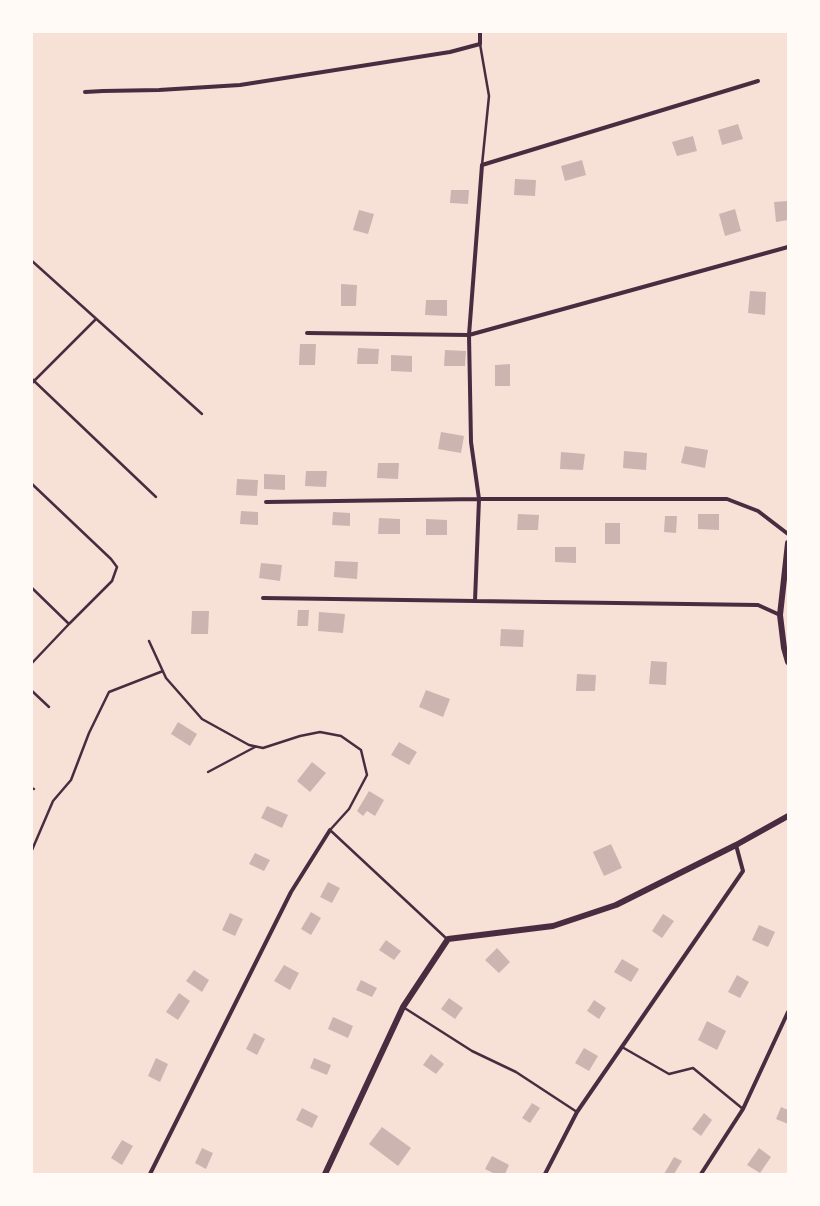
<!DOCTYPE html>
<html>
<head>
<meta charset="utf-8">
<style>
  body { margin:0 }
  #map { position:relative; width:820px; height:1206px; overflow:hidden; background:#f7e1d7; font-family:Arial,sans-serif }
  canvas { display:block }
  .frame { position:absolute; inset:0; border:33px solid #fffaf5; pointer-events:none }
</style>
</head>
<body>
<div id="map">
<canvas width="820" height="1206"></canvas>
<div class="frame"></div>
</div>
<script>
const ctx = document.querySelector('canvas').getContext('2d');
ctx.lineJoin = 'round';
function fillPath(path, color) { ctx.fillStyle = color; ctx.fill(path, 'evenodd'); }
const shape = rows => new Path2D(rows.map(r => 'M' + r).join(''));
function stroke(path, color, width, dash) { ctx.strokeStyle = color; ctx.lineWidth = width; ctx.lineCap = dash ? 'butt' : 'round'; ctx.setLineDash(dash || []); ctx.stroke(path); }
fillPath(shape([
  [738,124,743,139,722,145,718,130],
  [693,136,697,151,677,156,672,142],
  [582,160,586,175,565,181,561,166],
  [515,179,536,180,535,196,514,195],
  [451,190,469,190,468,204,450,203],
  [788,201,788,220,776,222,774,202],
  [735,209,741,231,725,236,719,214],
  [359,210,374,214,368,234,353,230],
  [341,284,357,285,356,306,341,306],
  [750,291,766,292,765,315,748,313],
  [426,300,447,300,447,316,425,315],
  [300,344,316,344,315,365,299,365],
  [358,348,379,349,378,364,357,364],
  [445,350,466,351,465,366,444,366],
  [391,355,412,356,412,372,391,371],
  [510,364,510,386,495,386,495,365],
  [441,432,464,436,461,453,438,449],
  [685,446,708,450,705,468,681,463],
  [624,451,647,453,646,470,623,468],
  [561,452,585,454,583,470,560,469],
  [378,463,399,463,398,479,377,478],
  [306,471,327,471,326,487,305,486],
  [264,474,285,475,285,490,264,489],
  [237,479,258,480,257,496,236,495],
  [241,511,258,512,258,525,240,524],
  [333,512,350,513,350,526,332,525],
  [518,514,539,515,538,530,517,530],
  [698,514,719,514,719,530,698,529],
  [665,516,677,516,676,533,664,532],
  [379,518,400,519,400,534,378,534],
  [426,519,447,520,447,535,426,535],
  [605,523,620,523,620,544,605,544],
  [555,547,576,547,576,563,555,562],
  [335,561,358,562,357,579,334,577],
  [261,563,282,565,280,581,259,578],
  [298,610,309,610,308,626,297,626],
  [192,611,209,611,208,634,191,634],
  [319,612,345,614,343,633,318,631],
  [501,629,524,630,523,647,500,646],
  [651,661,667,662,666,685,649,684],
  [577,674,596,675,595,691,576,691],
  [426,690,450,699,443,717,419,707],
  [178,722,197,734,190,746,171,734],
  [399,742,417,752,409,765,391,755],
  [312,762,326,773,310,792,297,781],
  [369,791,384,800,375,816,367,811,363,816,357,811],
  [267,806,288,815,282,828,261,818],
  [611,844,622,868,604,876,593,852],
  [255,853,270,860,264,871,249,864],
  [328,882,340,888,332,903,320,897],
  [311,912,321,918,311,935,301,929],
  [230,913,243,919,235,936,222,930],
  [663,914,674,921,662,938,652,931],
  [759,925,775,932,768,947,752,940],
  [386,940,401,951,394,960,379,950],
  [497,948,510,962,499,973,485,960],
  [622,959,639,969,631,982,614,972],
  [284,965,299,973,290,990,274,981],
  [194,970,209,980,202,992,186,981],
  [737,975,749,982,740,998,728,992],
  [361,980,377,988,372,997,356,990],
  [179,993,190,1001,178,1020,166,1012],
  [449,998,463,1008,455,1019,441,1009],
  [594,1000,606,1008,599,1019,587,1011],
  [333,1017,353,1026,348,1038,328,1029],
  [707,1021,726,1031,717,1050,698,1040],
  [254,1033,265,1039,257,1055,246,1049],
  [584,1048,598,1056,589,1071,575,1063],
  [431,1054,444,1064,436,1074,423,1065],
  [156,1058,168,1064,160,1082,148,1076],
  [314,1058,331,1065,327,1075,310,1068],
  [532,1103,540,1108,530,1123,522,1118],
  [781,1107,788,1110,788,1124,776,1119],
  [302,1108,318,1116,312,1128,296,1120],
  [704,1113,712,1120,701,1136,692,1129],
  [382,1127,411,1148,398,1166,369,1144],
  [122,1140,133,1146,122,1165,111,1158],
  [202,1148,213,1153,206,1169,195,1163],
  [759,1148,771,1157,760,1173,747,1165],
  [492,1156,509,1165,505,1174,495,1174,485,1169],
  [674,1157,682,1161,674,1174,664,1174]
]), '#ccb4b1');
stroke(shape([
  [480,44,489,96,482,165],
  [32,261,202,414],
  [32,379,156,497],
  [32,383,96,319],
  [32,484,111,559,117,567,112,581,69,624,32,663],
  [32,588,69,624],
  [149,641,166,678,202,719,249,745,263,748,300,736,320,732,341,736,361,750,367,775,349,809,330,830,447,939],
  [32,691,49,707],
  [208,772,255,747],
  [32,788,34,789],
  [32,850,53,801,71,780,89,733,109,692,163,671],
  [403,1007,472,1051,516,1072,577,1112],
  [622,1047,669,1074,693,1068,743,1109]
]), '#4a2c40', 2.5);
stroke(shape([
  [85,92,103,91,159,90,240,85,450,52,480,44,480,32],
  [307,333,469,335,788,247],
  [266,502,479,499,727,499,758,511,788,534],
  [263,598,758,605,780,615],
  [475,601,479,499,471,442,469,335,482,165,758,81],
  [150,1174,291,892,330,830],
  [545,1174,577,1112,743,871,736,845],
  [701,1174,743,1109,788,1012]
]), '#4a2c40', 4);
stroke(shape([
  [788,543,780,615,784,648,788,662],
  [325,1174,403,1007,448,939,553,926,616,905,736,845,788,816]
]), '#4a2c40', 6);
</script>
</body>
</html>
